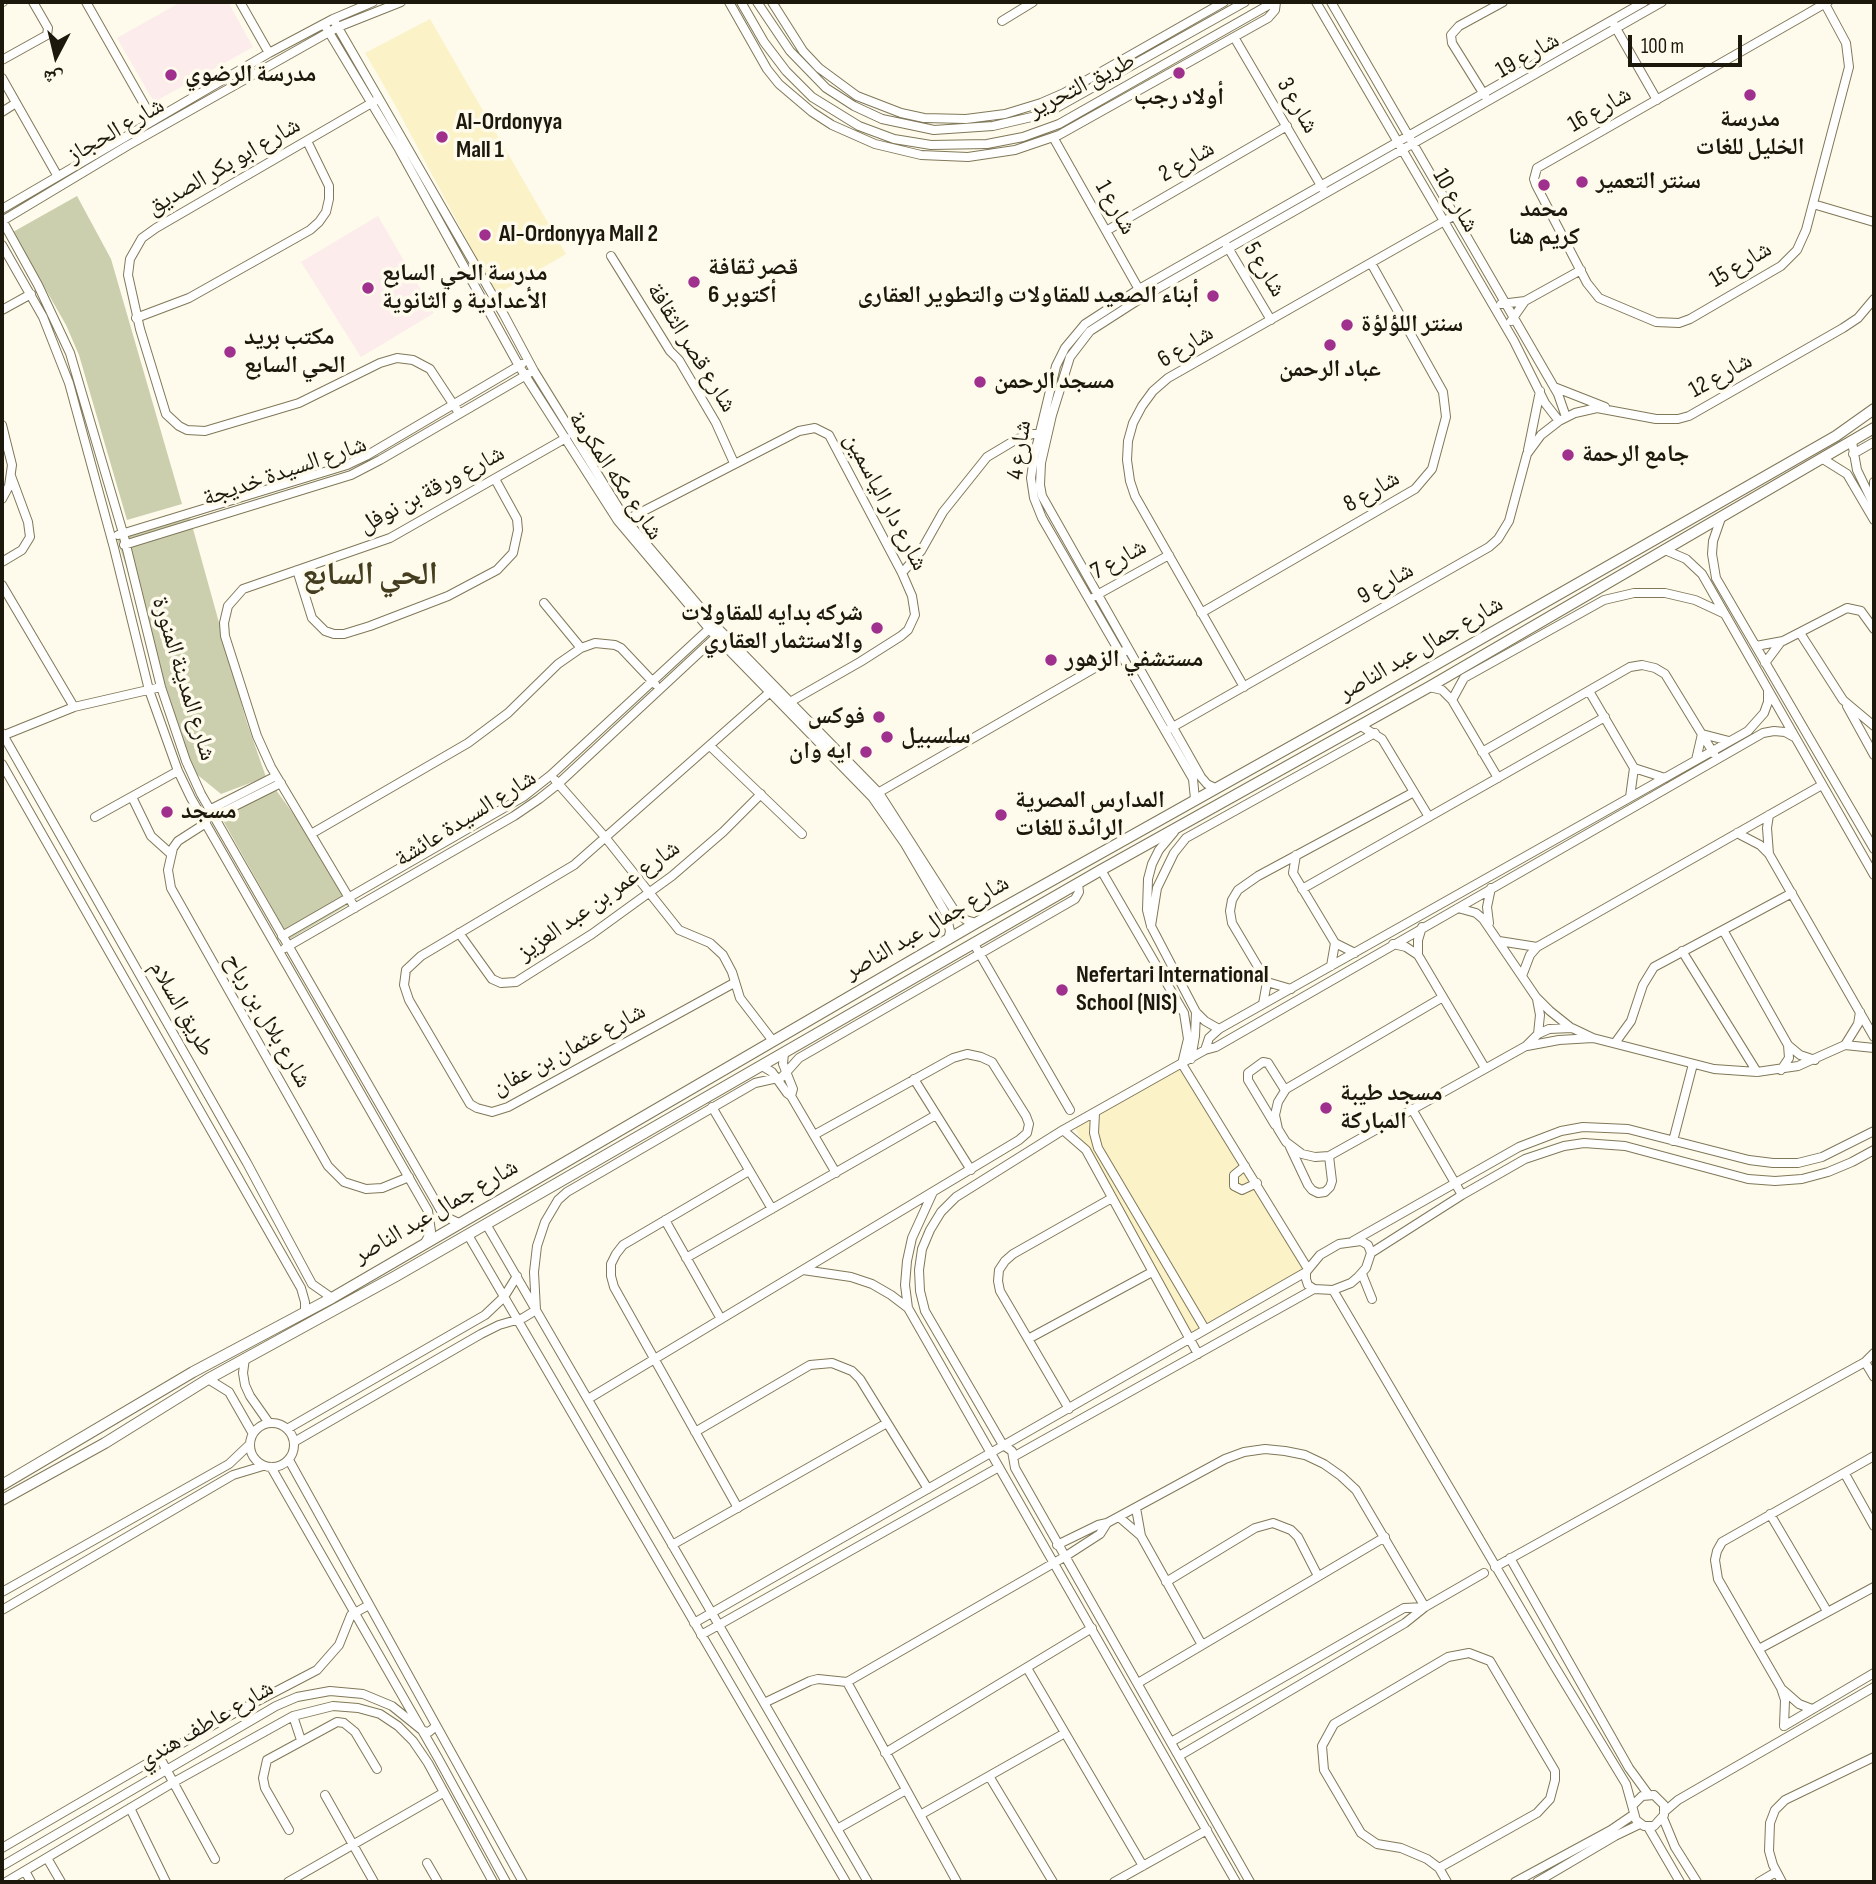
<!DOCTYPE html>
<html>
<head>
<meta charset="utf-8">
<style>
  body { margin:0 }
  #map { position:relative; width:1876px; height:1884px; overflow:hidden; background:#fefbec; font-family:"Sofia Sans Condensed","Noto Naskh Arabic",sans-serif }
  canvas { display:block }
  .frame { position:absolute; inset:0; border:4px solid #1c190c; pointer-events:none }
  .north { position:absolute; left:21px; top:21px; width:70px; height:70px; -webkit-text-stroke:5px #fefbec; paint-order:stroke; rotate:187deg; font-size:19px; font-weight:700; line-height:28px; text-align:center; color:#1c190c }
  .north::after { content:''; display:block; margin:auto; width:24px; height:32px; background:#1c190c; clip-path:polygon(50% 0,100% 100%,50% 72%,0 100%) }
  .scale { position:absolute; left:1628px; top:35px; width:114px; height:32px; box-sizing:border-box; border:4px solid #1c190c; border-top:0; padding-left:9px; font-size:21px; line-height:24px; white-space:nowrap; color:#1c190c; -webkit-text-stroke:5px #fefbec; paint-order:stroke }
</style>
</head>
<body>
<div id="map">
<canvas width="1876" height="1884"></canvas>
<div class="frame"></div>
<div class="north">ش</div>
<div class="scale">100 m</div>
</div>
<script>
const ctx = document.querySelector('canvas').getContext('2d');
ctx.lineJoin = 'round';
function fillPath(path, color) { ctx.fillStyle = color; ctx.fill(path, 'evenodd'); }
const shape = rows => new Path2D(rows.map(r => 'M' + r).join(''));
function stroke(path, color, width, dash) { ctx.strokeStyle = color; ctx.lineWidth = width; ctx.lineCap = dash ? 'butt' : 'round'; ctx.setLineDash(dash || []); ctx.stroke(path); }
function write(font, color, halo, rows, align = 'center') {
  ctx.font = font + ' "Sofia Sans Condensed","Noto Naskh Arabic",sans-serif'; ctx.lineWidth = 7; ctx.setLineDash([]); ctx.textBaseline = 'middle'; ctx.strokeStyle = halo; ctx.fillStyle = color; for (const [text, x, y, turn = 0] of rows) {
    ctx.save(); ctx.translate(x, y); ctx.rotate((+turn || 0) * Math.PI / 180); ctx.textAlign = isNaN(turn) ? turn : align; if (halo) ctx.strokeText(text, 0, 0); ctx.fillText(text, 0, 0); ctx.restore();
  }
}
fillPath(shape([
  [430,19,566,254,496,295,394,103,365,53],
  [1182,1064,1306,1272,1186,1341,1074,1126]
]), '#fcf2c7');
fillPath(shape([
  [181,2,228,2,253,47,154,102,117,38],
  [378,216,434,313,361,357,301,262]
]), '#fceceb');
fillPath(shape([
  [77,196,111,259,182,504,127,520,79,355,66,325,13,232],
  [190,518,246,720,266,777,221,794,194,772,117,539],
  [276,790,356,900,290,939,221,817]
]), '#cbcfae');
const minor = shape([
  [2,2,3,2],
  [86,2,153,120],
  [240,2,269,53],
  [729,2,767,69,779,84,812,112,832,125,875,144,921,155,968,157,1015,150,1059,135,1268,18,1275,10,1276,2],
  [741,2,764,42,786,71,812,97,859,126,894,139,931,145,987,144,1023,137,1059,124,1274,2],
  [757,2,790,51,826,88,854,106,882,119,934,130,993,126,1036,116,1058,107,1245,2],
  [772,2,803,51,819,68,857,96,901,113,924,118,966,119,1005,114,1041,103,1064,93,1224,2],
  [1316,2,1514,341,1545,403,1559,421],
  [1331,2,1558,394,1566,417],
  [1825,4,1846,43,1849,67,1806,230,1797,250,1781,266,1690,319,1679,323,1656,322,1599,298,1587,283,1536,185,1534,179,1537,168,1693,79,1805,15,1824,4,1825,4,1828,2],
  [333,19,504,315,534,371,626,520,716,626,879,793,954,910,966,920,976,923],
  [1002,21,1033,2],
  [1613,23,1657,100],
  [324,24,399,149,519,366,618,521,716,637,872,797,905,844,946,914,950,931,948,940],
  [1234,37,1323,189],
  [2,60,47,35,48,28,33,2],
  [2,78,57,175],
  [1485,96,1452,43,1451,35,1459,26,1503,2],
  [375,101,156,228,142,238,130,259,128,275,140,329,166,414,179,426,187,430,205,431,299,403,380,363,397,358,413,360,430,369,459,413],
  [2,112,16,103],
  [1053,137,1141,293],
  [1813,204,1874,222],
  [2,209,269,53,333,19,373,2],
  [2,220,38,285,70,353,123,533,161,687,186,761,201,794,444,1216,459,1223],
  [2,221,127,146,338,27,401,2],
  [1106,231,1287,126],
  [2,245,43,317,69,383,114,548,149,690,178,771,191,798,428,1211,431,1231,425,1243],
  [1227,246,1271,320],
  [611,256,670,351,679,360,716,423,734,463],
  [1501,304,1525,301,1581,270],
  [2,310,31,294],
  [136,318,189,298,310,230,319,222,326,212,329,199,329,186,307,141],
  [1511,321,1525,301],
  [1554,387,1605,407],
  [2,425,12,465,9,486,2,499],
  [1852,442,1857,470,1874,505],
  [1528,450,1540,391],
  [1853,454,1874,442],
  [1823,459,1847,474,1874,520],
  [1874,482,1874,491],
  [1721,518,1713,541,1712,554,1716,578,1874,849],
  [626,520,799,431,815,428,829,435,902,573,912,596,915,615,908,630,901,636,860,662,790,702],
  [118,535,347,465,366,456,522,364],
  [124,545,351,475,380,460,528,374],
  [1665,550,1686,559,1702,574,1874,875],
  [2,562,22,550,30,537,28,522,11,476],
  [297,570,312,618,325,631,334,634,344,634,370,626,448,596,497,570,513,553,518,530,517,519,495,479],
  [902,573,921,551,943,512,987,457,1017,439,1033,434,1043,434],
  [2,585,74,707],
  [1095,596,1169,555],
  [544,603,581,648],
  [1201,613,1415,489,1432,469,1446,417,1443,392,1371,263],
  [1800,633,1843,700,1874,726],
  [1756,646,1783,641,1847,608,1861,611,1874,629],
  [1765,663,1780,643],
  [1244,687,1135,496,1130,481,1127,460,1128,441,1133,423,1142,406,1153,391,1168,378,1455,215],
  [1429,687,1442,690,1452,700,1498,778],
  [1589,691,1634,768,1630,797],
  [1452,700,1464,678,1604,600,1634,593,1665,593,1695,600,1723,613],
  [1847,706,1874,755],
  [1361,726,1382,739,1429,817],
  [1171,728,1489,547,1498,539,1509,521,1527,454,1541,435,1559,421,1575,413,1597,408,1656,419,1678,419,1689,416,1843,328,1858,318,1874,299],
  [2,733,247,1163,312,1284,332,1298],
  [2,736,74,707,161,687],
  [710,746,802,834],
  [1482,752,1630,667,1642,665,1655,668,1665,674,1714,754],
  [1696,760,1702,734,1729,741],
  [2,764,301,1288,305,1302,305,1312],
  [1634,768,1665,778],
  [555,780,605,837,679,930,710,943,723,955,732,972,740,998,773,1041],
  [1215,788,1207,784,1201,777,1042,496,1040,485,1041,463,1052,415,1070,357,1090,331,1143,297,1662,2],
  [876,794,1126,650],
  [132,797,151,836,171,854],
  [1195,799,1193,779,1042,518,1034,498,1031,478,1034,457,1056,366,1065,348,1085,324,1139,289,1644,2],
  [211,809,276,776],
  [1769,815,1767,828,1769,854],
  [215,816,281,783],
  [95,817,178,771],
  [206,823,178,841,173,848,168,870,171,888,328,1166,344,1182,366,1189,382,1188,409,1177],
  [1174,832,1159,850,1152,864,1148,879,1147,910,1151,926,1196,1012,1205,1021,1219,1029],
  [1737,833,1760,845,1769,854,1874,1037],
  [311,834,468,743,508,713,558,664,581,648,595,643,615,645,621,648,655,684],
  [1296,855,1293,873,1335,943,1355,953],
  [1101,870,1184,1013,1188,1039,1182,1064,1308,1269],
  [1302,889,1605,717],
  [355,908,271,767,257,736,225,636,224,623,228,606,243,589,390,538,566,438],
  [1458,908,1476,913,1483,919,1536,997,1550,1011,1570,1027],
  [1489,923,1487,907,1491,888],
  [1151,926,1157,888,1174,853,1186,838,1375,733],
  [1723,930,1788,1045,1800,1055,1815,1060],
  [459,933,492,979,501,983,516,982,592,934,672,876,723,832,761,794],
  [282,936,523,797,551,775,709,629],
  [1499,941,1537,947],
  [974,944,1070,1110],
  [1393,944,1406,947,1418,955,1485,1068],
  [285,948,514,816,539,799,558,784,716,637],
  [1682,951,1757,1072],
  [1418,955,1418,940,1422,927],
  [1331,966,1335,943],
  [1522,976,1530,955,1537,947,1822,785],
  [1267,982,1291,989],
  [734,983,508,1107,492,1112,477,1108,470,1104,409,1000,404,985,406,970,421,956,574,865,770,692],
  [1443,997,1286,1089,1278,1102,1275,1115,1278,1129,1286,1142,1302,1154,1315,1157,1329,1156,1526,1046,1538,1034,1549,1029,1572,1028,1593,1038],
  [1537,999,1540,1015,1538,1034],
  [1263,1004,1267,982,1232,923,1230,911,1232,900,1238,890,1258,876,1414,792],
  [1615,1043,1631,1021,1643,985,1654,967,1792,893],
  [1845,1045,1858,1024,1860,1012],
  [1527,1046,1559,1040,1593,1038,1714,1069,1757,1072,1798,1066,1845,1045,1874,1048],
  [1205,1050,1209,1038,1219,1029,1748,731,1764,713,1768,702,1768,691],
  [784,1053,783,1064,793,1089,791,1096],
  [1191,1059,1195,1036,1196,1012],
  [762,1066,772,1072,787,1093,791,1096,836,1173],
  [1781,1070,1789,1058,1788,1045],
  [914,1079,971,1170],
  [712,1107,772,1209],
  [1412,1109,1462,1195],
  [1095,1113,1094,1133,1098,1148,1205,1329],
  [1275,1125,1248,1080,1248,1073,1263,1062,1268,1063,1285,1090],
  [1063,1130,1086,1150,1198,1354],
  [1673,1141,1693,1064],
  [1290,1147,1308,1185,1312,1190,1318,1193,1325,1192,1330,1187,1332,1181,1329,1156],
  [1245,1166,1234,1175,1234,1186,1242,1190,1257,1183],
  [665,1220,721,1319],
  [486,1224,868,1882],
  [468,1235,846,1882],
  [1353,1241,1519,1147,1561,1131,1583,1127,1628,1129,1749,1160,1773,1163,1798,1163,1822,1157,1874,1131],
  [1361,1241,1368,1245,1371,1253,1366,1268,1358,1277,1351,1283,1333,1290,1314,1289,1308,1285,1306,1279,1306,1272,1320,1255,1339,1244,1361,1241],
  [1371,1253,1462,1195,1525,1159,1564,1146,1584,1143,1625,1146,1748,1179,1775,1181,1802,1179,1828,1172,1852,1162,1874,1150],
  [686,1258,936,1115],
  [803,1270,851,1277,872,1284,891,1295,908,1308,1236,1882],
  [1362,1274,1372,1299],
  [1333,1290,1552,1662,1626,1784,1636,1820,1644,1826,1654,1826,1664,1815,1664,1805,1654,1795,1642,1796,1633,1805],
  [908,1308,905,1285,907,1261,912,1238,933,1192],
  [1028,1339,1152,1272],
  [245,1358,243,1373,245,1385,250,1396,269,1423],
  [1865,1362,1874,1377],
  [208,1379,229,1392,253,1434],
  [588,1399,1019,1140,1027,1133,1029,1124,1026,1116,992,1062,981,1057,967,1054,953,1058,814,1135],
  [1069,1409,1000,1291,998,1281,999,1270,1005,1261,1013,1254,1112,1198],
  '250 1445a22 22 0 1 1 44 0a22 22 0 1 1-44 0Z',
  [287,1429,485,1315,504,1297,517,1276],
  [695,1432,810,1365,832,1363,852,1371,860,1379,928,1489],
  [294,1442,481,1334,499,1325,523,1318,536,1310,534,1272,537,1246,545,1222,558,1200,567,1192,755,1083,782,1077,799,1058,1075,899,1079,892,1078,884],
  [1013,1457,1314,1289],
  [289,1460,523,1882],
  [271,1467,438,1758,506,1882],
  [1845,1474,1874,1526],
  [738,1508,614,1287,611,1276,611,1264,616,1254,623,1245,749,1171],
  [1136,1508,1141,1536,1202,1645],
  [1770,1514,1827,1611],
  [1119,1517,1141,1536],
  [672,1545,887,1423],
  [1057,1545,1098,1525,1107,1523,1225,1459,1244,1452,1265,1449,1285,1451,1305,1455,1324,1464,1341,1476,1356,1490,1425,1607],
  [1510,1558,1629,1768,1648,1794],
  [1495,1567,1865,1362,1874,1353],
  [1166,1582,1255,1528,1273,1523,1291,1530,1298,1537,1318,1576],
  [2,1592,229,1464,250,1444],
  [2,1610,233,1475,263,1466],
  [694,1623,1306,1272],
  [701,1635,999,1467],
  [1759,1649,1874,1587],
  [1027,1668,1143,1866],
  [847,1682,957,1882],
  [1138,1683,1385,1537],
  [1783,1690,1799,1704,1812,1709],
  [764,1703,810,1681,818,1679,847,1682,1066,1556,1100,1534,1107,1523],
  [293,1716,301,1740],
  [1784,1726,1785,1700,1781,1688,1718,1579,1715,1560,1717,1551,1722,1542,1874,1456],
  [1784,1726,1874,1673],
  [1171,1742,1404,1608,1425,1607],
  [885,1753,1092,1628],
  [159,1756,215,1859],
  [1179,1756,1405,1623,1425,1607,1484,1573],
  [989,1776,1053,1882],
  [325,1795,374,1882],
  [130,1808,166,1882],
  [1664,1812,1678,1800,1874,1687],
  [920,1815,1065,1733],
  [1663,1818,1675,1847,1697,1882],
  [1648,1827,1680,1882],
  [837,1829,906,1790],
  [289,1830,265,1788,263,1778,267,1760,337,1722,344,1723,355,1732,377,1769],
  [2,1848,227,1717,317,1670,339,1645,351,1615,369,1605],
  [47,1858,61,1882],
  [427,1863,438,1882],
  [2,1866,276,1706,297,1697,330,1691,363,1694,392,1706,423,1731,429,1732,436,1726],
  [1439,1868,1537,1813,1550,1799,1555,1780,1555,1771,1490,1661,1469,1653,1448,1657,1334,1724,1322,1746,1324,1770,1361,1833,1377,1844,1401,1848,1427,1859,1439,1868,1447,1882],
  [25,1871,31,1882],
  [6,1882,174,1782,293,1716,333,1706,358,1708,380,1714,398,1726,413,1741,428,1763,493,1882],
  [288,1882,443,1793],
  [1114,1882,1207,1830],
  [1250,1882,1015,1468,1012,1451,1003,1445,925,1311,920,1291,919,1270,922,1249,930,1230,941,1212,956,1197,1063,1130,1205,1050,1216,1047,1763,733,1774,731,1785,732,1794,737],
  [1515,1882,1611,1830,1633,1815],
  [1537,1882,1615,1836,1640,1824],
  [1759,1882,1776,1872],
  [1782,1882,1773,1865,1769,1851,1770,1823,1775,1810,1785,1800,1874,1757]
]);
const major = shape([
  [2,1485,193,1372,332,1298,976,923,1365,705,1836,436,1874,409],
  [2,1500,105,1443,208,1379,396,1276,1101,870,1429,687,1874,428]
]);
stroke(minor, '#807858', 10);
stroke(major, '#807858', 12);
stroke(minor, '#fff', 8);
stroke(major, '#fff', 10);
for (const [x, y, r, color] of [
  [1179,73,7,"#9f308e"],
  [171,75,7,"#9f308e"],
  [1750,95,7,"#9f308e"],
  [442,137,7,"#9f308e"],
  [1582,182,7,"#9f308e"],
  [1544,185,7,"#9f308e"],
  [485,235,7,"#9f308e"],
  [694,282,7,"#9f308e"],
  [368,288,7,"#9f308e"],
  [1213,296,7,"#9f308e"],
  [1347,325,7,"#9f308e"],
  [1330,345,7,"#9f308e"],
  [230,352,7,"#9f308e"],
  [980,382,7,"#9f308e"],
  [1568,455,7,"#9f308e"],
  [877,628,7,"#9f308e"],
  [1051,660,7,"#9f308e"],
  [879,717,7,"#9f308e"],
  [887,737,7,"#9f308e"],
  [866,752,7,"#9f308e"],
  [167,812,7,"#9f308e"],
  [1001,815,7,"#9f308e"],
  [1062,990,7,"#9f308e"],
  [1326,1108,7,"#9f308e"]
]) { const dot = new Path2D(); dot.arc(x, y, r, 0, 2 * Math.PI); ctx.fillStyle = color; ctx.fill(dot); stroke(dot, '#fefbec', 2.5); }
write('24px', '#1c190c', '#fefbec', [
  ["شارع 19",1528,56,-30],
  ["طريق التحرير",1082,86,-27],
  ["شارع 3",1297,106,60],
  ["شارع 16",1600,110,-30],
  ["شارع الحجاز",116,131,-30],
  ["شارع 2",1187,162,-30],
  ["شارع ابو بكر الصديق",224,167,-30],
  ["شارع 10",1455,201,60],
  ["شارع 1",1115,208,60],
  ["شارع 15",1741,265,-31],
  ["شارع 5",1264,270,59],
  ["شارع 6",1186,347,-31],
  ["شارع قصر الثقافة",691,348,58],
  ["شارع 12",1721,376,-29],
  ["شارع 4",1020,450,-82],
  ["شارع السيدة خديجة",285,472,-19],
  ["شارع مكه المكرمة",615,476,56],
  ["شارع ورقة بن نوفل",432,490,-28],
  ["شارع 8",1372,492,-30],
  ["شارع دار الياسمين",885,502,62],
  ["شارع 7",1119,560,-29],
  ["شارع 9",1386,584,-30],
  ["شارع جمال عبد الناصر",1421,649,-30],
  ["شارع المدينة المنورة",183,679,73],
  ["شارع السيدة عائشة",466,819,-32],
  ["شارع عمر بن عبد العزيز",599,901,-35],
  ["شارع جمال عبد الناصر",927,928,-30],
  ["طريق السلام",181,1009,60],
  ["شارع بلال بن رباح",267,1021,60],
  ["شارع عثمان بن عفان",569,1050,-28],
  ["شارع جمال عبد الناصر",436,1212,-30],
  ["شارع عاطف هندي",206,1725,-30]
]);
write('bold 24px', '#1c190c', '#fefbec', [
  ["مدرسة الرضوي",185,75],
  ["أولاد رجب",1179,98,"center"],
  ["مدرسة",1750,120,"center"],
  ["الخليل للغات",1750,148,"center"],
  ["Al-Ordonyya",456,123],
  ["Mall 1",456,151],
  ["سنتر التعمير",1596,182],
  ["محمد",1544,210,"center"],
  ["كريم هنا",1544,238,"center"],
  ["Al-Ordonyya Mall 2",499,235],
  ["قصر ثقافة",708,268],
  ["6 أكتوبر",708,296],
  ["مدرسة الحي السابع",382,274],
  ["الأعدادية و الثانوية",382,302],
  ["أبناء الصعيد للمقاولات والتطوير العقارى",1199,296,"right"],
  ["سنتر اللؤلؤة",1361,325],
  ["مكتب بريد",244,338],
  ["الحي السابع",244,366],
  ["عباد الرحمن",1330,370,"center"],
  ["مسجد الرحمن",994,382],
  ["جامع الرحمة",1582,455],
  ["شركه بدايه للمقاولات",863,614,"right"],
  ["والاستثمار العقاري",863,642,"right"],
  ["مستشفي الزهور",1065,660],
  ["فوكس",865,717,"right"],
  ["سلسبيل",901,737],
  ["ايه وان",852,752,"right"],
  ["المدارس المصرية",1015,801],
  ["الرائدة للغات",1015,829],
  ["مسجد",181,812],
  ["Nefertari International",1076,976],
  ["School (NIS)",1076,1004],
  ["مسجد طيبة",1340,1094],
  ["المباركة",1340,1122]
], 'left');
write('bold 32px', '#443d1f', '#fefbec', [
  ["الحي السابع",370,576]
]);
</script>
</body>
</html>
